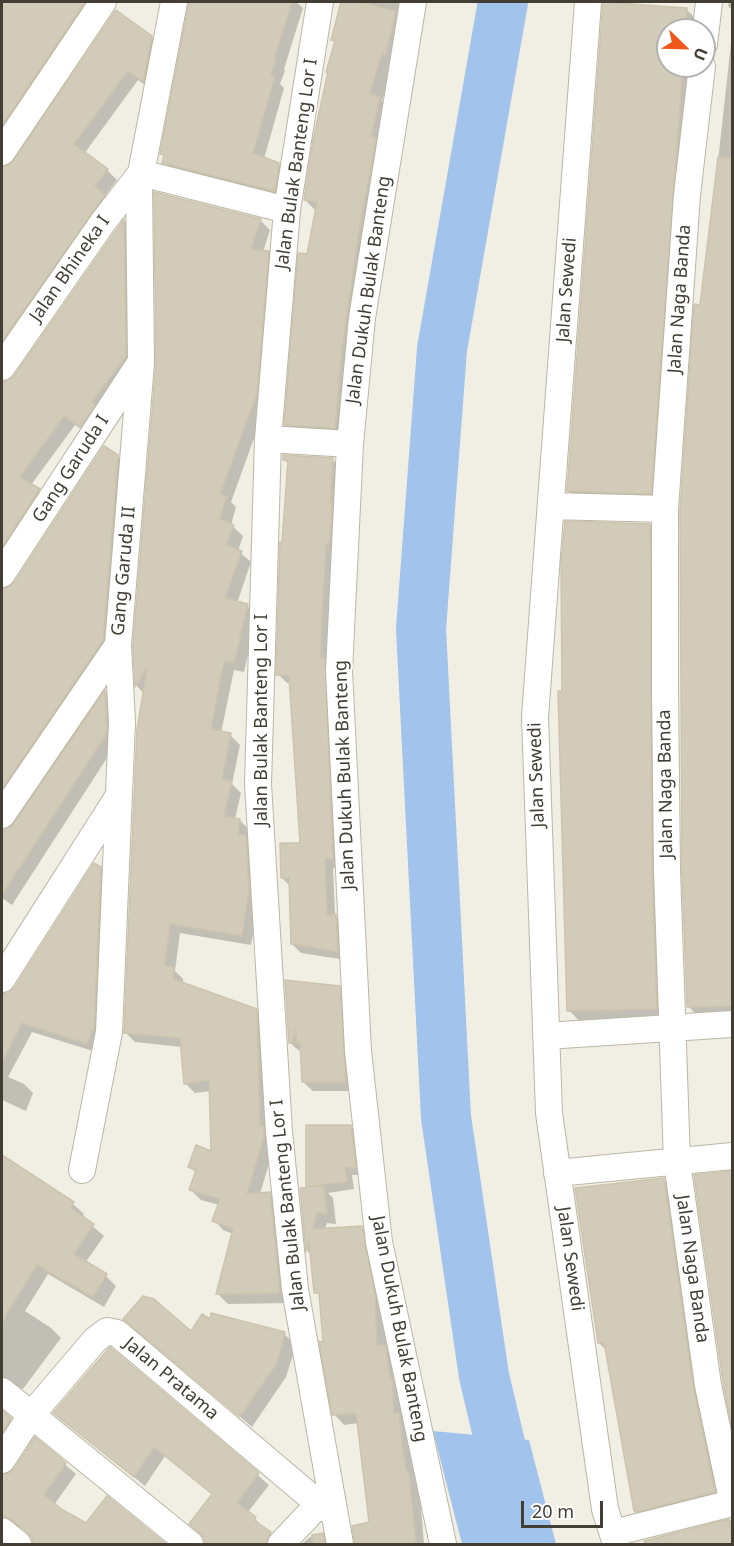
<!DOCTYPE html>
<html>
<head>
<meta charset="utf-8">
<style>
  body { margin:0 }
  #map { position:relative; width:734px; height:1546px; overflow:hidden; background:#f1eee3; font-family:"Noto Sans",sans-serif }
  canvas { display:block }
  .frame { position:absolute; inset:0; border:3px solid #423e34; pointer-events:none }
  .north { position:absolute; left:656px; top:18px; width:60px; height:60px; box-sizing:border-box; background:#fff; border:2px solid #b3b2ae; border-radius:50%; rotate:113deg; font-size:16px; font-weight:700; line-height:24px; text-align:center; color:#423e34 }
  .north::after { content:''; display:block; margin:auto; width:21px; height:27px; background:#f0571b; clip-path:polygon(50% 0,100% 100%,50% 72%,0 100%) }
  .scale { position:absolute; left:521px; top:1501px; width:82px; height:27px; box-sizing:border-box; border:3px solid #423e34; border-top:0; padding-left:8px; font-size:18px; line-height:21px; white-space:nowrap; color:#423e34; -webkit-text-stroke:4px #fff; paint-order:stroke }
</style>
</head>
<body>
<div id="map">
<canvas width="734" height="1546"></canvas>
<div class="frame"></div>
<div class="north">U</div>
<div class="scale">20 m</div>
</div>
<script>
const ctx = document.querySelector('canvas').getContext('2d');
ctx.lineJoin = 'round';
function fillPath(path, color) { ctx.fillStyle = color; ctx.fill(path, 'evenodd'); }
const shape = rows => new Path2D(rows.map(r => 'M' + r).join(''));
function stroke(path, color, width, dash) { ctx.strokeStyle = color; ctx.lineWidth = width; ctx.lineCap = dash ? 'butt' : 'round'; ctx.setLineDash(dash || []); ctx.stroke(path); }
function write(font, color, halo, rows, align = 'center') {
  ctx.font = font + ' "Noto Sans",sans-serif'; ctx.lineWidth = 4.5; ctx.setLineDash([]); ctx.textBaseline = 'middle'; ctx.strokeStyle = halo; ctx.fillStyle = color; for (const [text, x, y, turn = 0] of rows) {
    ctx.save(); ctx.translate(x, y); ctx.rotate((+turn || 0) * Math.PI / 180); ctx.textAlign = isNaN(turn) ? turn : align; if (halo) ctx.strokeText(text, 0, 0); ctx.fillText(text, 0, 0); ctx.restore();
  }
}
fillPath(shape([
  [433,1431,529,1440,556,1544,462,1544]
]), '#a1c3ec');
fillPath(shape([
  [2,2,103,2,2,150],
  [192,2,296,2,303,8,284,69,285,71,280,84,284,88,264,159,278,164,289,174,284,201,174,172,164,162,165,157,162,153],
  [343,2,405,2,393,63,382,101,390,109,346,439,297,436,286,424,308,256,316,211,305,200,336,42,333,39],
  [729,2,732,2,732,10,728,6],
  [604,4,686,9,704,27,704,30,668,30,668,66,701,66,668,511,586,509,568,491],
  [732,34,732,1013,696,1014,688,1006,702,307],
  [151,37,162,47,153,91,138,80,84,154,107,170,117,180,105,196,114,206,2,366,2,168,10,167],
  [260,220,270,230,263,252,268,252,278,262,266,405,231,502,236,507,231,525,243,536,238,551,251,562,237,603,247,606,257,616,244,672,234,670,221,733,230,735,240,745,232,784,241,793,235,819,240,820,249,830,248,839,255,846,259,900,251,945,180,933,175,971,183,979,183,985,256,1011,266,1021,274,1147,260,1194,269,1193,279,1203,290,1303,228,1304,218,1294,233,1234,223,1230,214,1220,219,1205,201,1200,191,1190,196,1173,190,1167,213,1153,211,1091,195,1093,185,1083,182,1047,135,1042,125,1032,144,694,137,686,135,645,157,364],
  [125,221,134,230,135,366,91,436,75,425,31,485,49,500,2,574,2,383,8,382,15,377],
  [117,456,128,467,113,650,2,814,2,590,9,589,16,583],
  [284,459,332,459,341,468,342,867,333,868,335,916,344,925,346,960,301,953,292,944,290,886,282,878,301,844,291,683,287,683,278,674,283,544,289,465],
  [649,525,661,537,668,1020,580,1022,569,1010,563,692],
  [106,693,115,702,116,744,12,905,2,898,2,831,10,830,16,824],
  [100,868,110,877,96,1052,32,1032,8,1077,24,1084,33,1093,26,1111,2,1100,2,995,9,994,16,988],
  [286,982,339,988,349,998,355,1091,313,1091,303,1082,302,1053,290,1043],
  [350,1126,359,1134,363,1175,352,1175,354,1189,328,1193,333,1198,336,1224,327,1223,325,1230,362,1228,372,1238,385,1306,387,1348,395,1356,409,1425,413,1464,416,1483,419,1485,424,1544,355,1544,370,1524,359,1423,344,1425,334,1414,321,1297,316,1292,312,1256,308,1252,301,1190,310,1189,308,1186],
  [2,1157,23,1175,2,1208],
  [732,1173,732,1421,724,1382,696,1176],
  [663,1179,675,1191,726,1503,647,1522,636,1510,607,1351,599,1343],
  [46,1187,73,1204,84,1214,82,1217,104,1236,85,1263,106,1276,116,1286,104,1307,48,1274,25,1311,51,1328,61,1338,23,1389,15,1386,2,1391,2,1261],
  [125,1319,192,1333,210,1321,284,1334,296,1345,286,1377,252,1427],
  [111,1349,269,1485,248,1512,281,1544,206,1544,213,1495,165,1456,145,1486,55,1413],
  [2,1411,21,1430,2,1452],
  [35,1439,76,1474,54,1505,86,1525,33,1538,24,1529,15,1526,2,1531,2,1490],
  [732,1520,732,1544,646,1544,646,1542],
  [322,1534,332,1544,302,1544,310,1537]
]), '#0003');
stroke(shape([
  [503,2,442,349,421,629,446,1117,484,1376,524,1544]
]), '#a1c3ec', 50);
const building = shape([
  [2,2,85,2,2,126,2,2],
  [189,2,292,2,274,59,276,59,271,75,275,76,253,153,279,163,275,191,162,163,164,155,160,154,189,2],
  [341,2,360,2,396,11,386,54,382,53,370,94,380,97,371,137,376,138,358,237,342,349,335,428,284,425,298,253,307,254,317,202,304,200,313,140,328,72,326,72,335,41,331,40,341,2],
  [603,2,687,8,685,30,668,30,668,66,683,66,651,494,567,491,603,2],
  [116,10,152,36,143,82,128,71,74,144,108,169,95,186,105,195,2,341,2,167,9,165,14,160,116,10],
  [718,157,732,158,732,1006,687,1007,682,871,680,510,694,304,700,305,718,157],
  [154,192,261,219,251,249,269,251,257,394,220,494,227,496,220,519,234,525,226,545,242,551,225,598,248,604,234,663,224,661,211,729,231,733,222,779,232,781,224,816,240,819,238,834,246,835,249,890,242,936,170,924,165,966,174,967,173,979,257,1009,260,1126,264,1126,264,1136,247,1194,270,1192,280,1293,216,1294,233,1229,212,1221,220,1199,189,1190,196,1170,188,1167,196,1145,211,1151,209,1080,184,1084,180,1038,124,1033,137,729,147,669,135,687,133,645,156,364,154,192],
  [124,219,126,356,92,402,95,405,80,427,64,416,20,477,40,489,2,547,2,382,9,380,14,376,124,219],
  [104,446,118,455,103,640,2,789,2,589,9,587,15,582,104,446],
  [283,455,333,458,330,503,332,503,331,524,329,544,326,544,321,634,321,658,325,658,333,859,325,859,327,915,336,914,338,952,291,944,289,878,281,878,280,843,300,843,289,676,276,675,280,542,282,542,288,461,283,460,283,455],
  [565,521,650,524,652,872,657,1009,567,1011,558,691,562,691,561,562,565,521],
  [105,690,107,733,2,895,2,830,9,828,14,823,105,690],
  [94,863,101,867,94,1030,92,1030,87,1044,22,1023,2,1063,2,994,8,993,15,987,94,863],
  [285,980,340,986,346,1082,302,1082,300,1043,296,1043,296,1029,292,1043,289,1043,285,980],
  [306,1125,351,1125,356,1168,345,1168,347,1182,306,1187,306,1125],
  [2,1155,74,1202,71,1208,94,1224,74,1254,107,1274,93,1297,37,1265,2,1322,2,1155],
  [732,1171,732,1429,723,1382,694,1175,732,1171],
  [664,1178,693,1387,715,1492,636,1512,634,1511,604,1342,598,1343,575,1188,664,1178],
  [324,1186,327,1214,317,1213,313,1229,362,1226,375,1294,377,1345,385,1344,390,1377,392,1377,394,1413,399,1413,403,1452,407,1473,409,1473,416,1545,355,1545,352,1526,369,1522,356,1413,332,1415,319,1341,323,1342,319,1293,314,1293,309,1242,306,1252,300,1188,324,1186],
  [143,1296,154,1299,191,1331,202,1314,210,1319,211,1313,285,1332,277,1363,240,1417,123,1319,143,1296],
  [110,1347,259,1473,237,1503,256,1517,254,1520,271,1532,267,1540,266,1545,205,1545,204,1538,200,1533,189,1524,212,1494,154,1447,134,1477,53,1413,110,1347],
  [2,1410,11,1418,2,1433,2,1410],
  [35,1437,66,1463,44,1495,63,1510,86,1523,107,1496,167,1545,33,1545,32,1538,27,1532,11,1519,2,1516,2,1475,9,1473,15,1468,35,1437],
  [729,1519,732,1534,732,1545,645,1545,644,1541,729,1519],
  [323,1533,325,1545,313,1545,312,1535,323,1533]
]);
fillPath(building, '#d2cbb9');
stroke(building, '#ccc4ad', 1.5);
const minor = shape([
  [320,2,287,210,268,439,258,784,279,1132,295,1289,340,1544],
  [413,2,362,318,350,444,339,671,358,1051,379,1242,443,1544],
  [588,2,535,717,549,1113,605,1509,616,1544],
  [704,44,709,2],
  [702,66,687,195,665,509,665,688,667,871,677,1162,708,1385,732,1499],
  [2,152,103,2],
  [2,367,103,222,141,173,287,210],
  [268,439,350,444],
  [551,506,665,509],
  [2,574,138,366],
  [2,815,118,645],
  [2,979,118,797],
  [546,1036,732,1024],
  [82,1170,109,1032,122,722,118,645,141,363,139,184,174,2],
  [557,1173,732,1156],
  [2,1391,190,1544],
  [2,1460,32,1414,95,1340,107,1331,117,1333,319,1504,334,1513],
  [2,1531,18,1544],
  [613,1533,732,1503],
  [281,1544,319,1504]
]);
stroke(minor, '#bbb7a6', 28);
stroke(minor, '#fff', 26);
write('18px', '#423e34', '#fff', [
  ["Jalan Bulak Banteng Lor I",297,164,-82],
  ["Jalan Bhineka I",70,269,-55],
  ["Jalan Dukuh Bulak Banteng",369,290,-82],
  ["Jalan Sewedi",567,290,-86],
  ["Jalan Naga Banda",680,299,-86],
  ["Gang Garuda I",71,469,-57],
  ["Gang Garuda II",124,571,-85],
  ["Jalan Bulak Banteng Lor I",262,720,-90],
  ["Jalan Dukuh Bulak Banteng",345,775,-92],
  ["Jalan Sewedi",537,775,-92],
  ["Jalan Naga Banda",666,784,-91],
  ["Jalan Bulak Banteng Lor I",288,1205,-96],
  ["Jalan Sewedi",570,1259,82],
  ["Jalan Naga Banda",692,1269,82],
  ["Jalan Dukuh Bulak Banteng",399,1329,79],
  ["Jalan Pratama",171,1379,40]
]);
</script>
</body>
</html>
